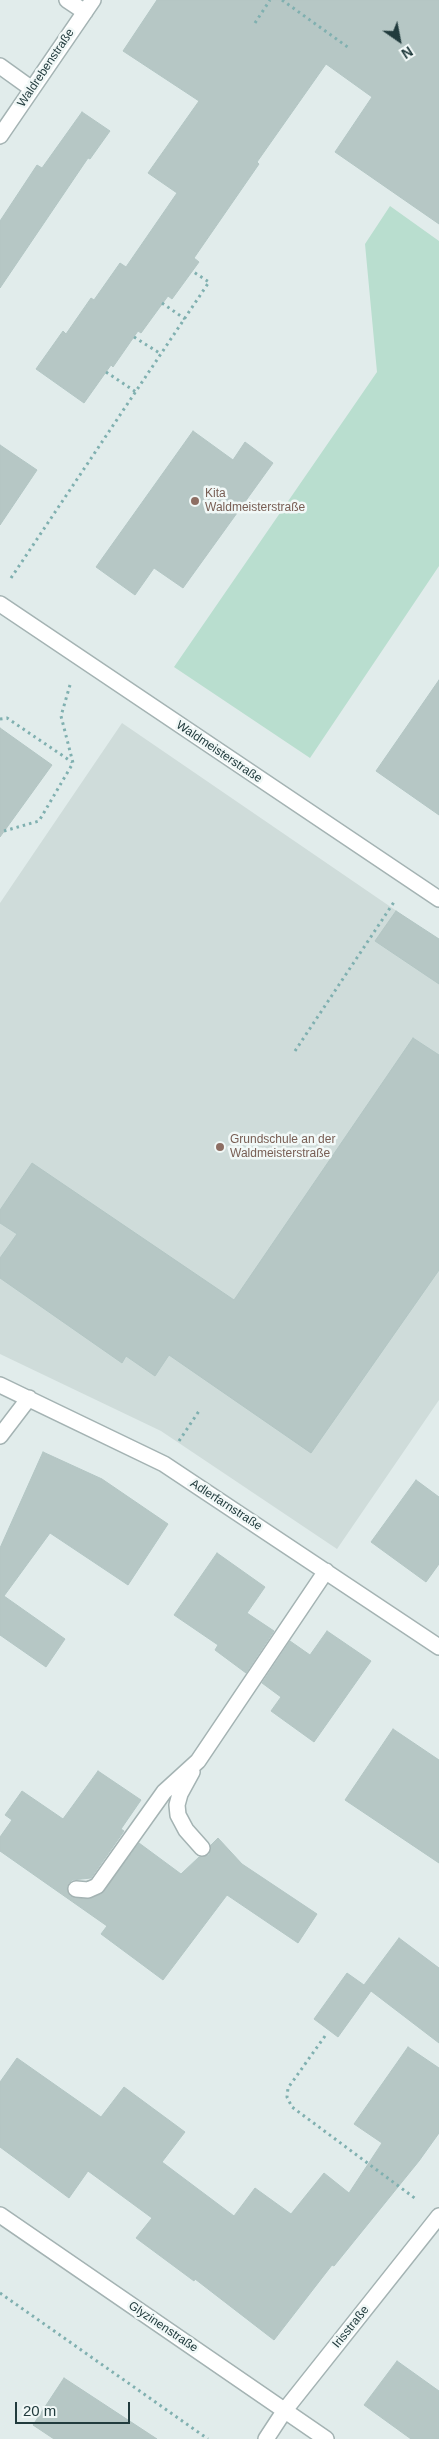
<!DOCTYPE html>
<html>
<head>
<meta charset="utf-8">
<style>
  body { margin:0 }
  #map { position:relative; width:439px; height:2439px; overflow:hidden; background:#e1eceb; font-family:Helvetica,sans-serif }
  canvas { display:block }
  .north { position:absolute; left:374px; top:15px; width:50px; height:50px; -webkit-text-stroke:4px #f1f8f7; paint-order:stroke; rotate:147deg; font-size:14px; font-weight:700; line-height:20px; text-align:center; color:#213b3d }
  .north::after { content:''; display:block; margin:auto; width:18px; height:22px; background:#213b3d; clip-path:polygon(50% 0,100% 100%,50% 72%,0 100%) }
  .scale { position:absolute; left:15px; top:2402px; width:115px; height:22px; box-sizing:border-box; border:2px solid #213b3d; border-top:0; padding-left:6px; font-size:15px; line-height:18px; white-space:nowrap; color:#213b3d; -webkit-text-stroke:4px #f1f8f7; paint-order:stroke }
</style>
</head>
<body>
<div id="map">
<canvas width="439" height="2439"></canvas>
<div class="north">N</div>
<div class="scale">20 m</div>
</div>
<script>
const ctx = document.querySelector('canvas').getContext('2d');
ctx.lineJoin = 'round';
function fillPath(path, color) { ctx.fillStyle = color; ctx.fill(path, 'evenodd'); }
const shape = rows => new Path2D(rows.map(r => 'M' + r).join(''));
function stroke(path, color, width, dash) { ctx.strokeStyle = color; ctx.lineWidth = width; ctx.lineCap = dash ? 'butt' : 'round'; ctx.setLineDash(dash || []); ctx.stroke(path); }
function write(font, color, halo, rows, align = 'center') {
  ctx.font = font + ' Helvetica,sans-serif'; ctx.lineWidth = 5; ctx.setLineDash([]); ctx.textBaseline = 'middle'; ctx.strokeStyle = halo; ctx.fillStyle = color; for (const [text, x, y, turn = 0] of rows) {
    ctx.save(); ctx.translate(x, y); ctx.rotate((+turn || 0) * Math.PI / 180); ctx.textAlign = isNaN(turn) ? turn : align; if (halo) ctx.strokeText(text, 0, 0); ctx.fillText(text, 0, 0); ctx.restore();
  }
}
fillPath(shape([
  [122,723,439,940,439,1400,337,1549,161,1431,0,1354,0,903]
]), '#cfdcda');
fillPath(shape([
  [390,206,439,241,439,566,310,758,174,667,377,372,365,244]
]), '#b9decf');
const building = shape([
  [157,0,439,0,439,224,335,152,372,97,326,64,257,162,259,164,194,258,199,262,172,299,168,296,141,333,138,331,113,367,111,365,84,403,36,369,63,331,66,334,91,298,94,300,120,263,126,267,177,193,148,173,199,101,123,51,157,0],
  [82,112,110,131,90,159,88,158,0,288,0,221,37,165,42,168,82,112],
  [193,431,233,460,245,442,273,463,183,588,154,568,135,595,96,567,193,431],
  [0,445,37,470,0,525,0,445],
  [439,680,439,815,376,771,439,680],
  [0,728,52,765,0,837,0,728],
  [396,911,439,939,439,984,375,941,396,911],
  [413,1038,439,1055,439,1270,311,1453,169,1355,155,1376,126,1356,122,1363,0,1278,0,1258,17,1234,0,1223,0,1210,32,1163,234,1300,413,1038],
  [43,1452,102,1479,168,1524,128,1585,50,1533,4,1596,65,1639,46,1667,0,1635,0,1548,43,1452],
  [416,1480,439,1497,439,1564,426,1582,371,1542,416,1480],
  [217,1553,265,1587,247,1613,274,1631,246,1673,215,1650,218,1645,174,1615,217,1553],
  [327,1631,371,1661,314,1742,271,1711,281,1697,262,1683,290,1641,310,1655,327,1631],
  [393,1729,439,1760,439,1863,345,1800,393,1729],
  [98,1771,141,1800,121,1829,124,1831,91,1878,72,1880,69,1883,67,1889,70,1896,88,1899,101,1894,139,1843,181,1874,199,1857,209,1855,211,1845,218,1838,242,1864,317,1914,298,1943,227,1895,163,1980,101,1934,107,1926,0,1851,0,1837,12,1820,5,1815,22,1791,63,1819,98,1771],
  [399,1938,439,1968,439,2043,371,1991,338,2037,314,2019,347,1973,364,1985,399,1938],
  [408,2047,439,2068,439,2133,419,2161,334,2266,332,2265,274,2340,195,2279,194,2281,136,2238,152,2218,88,2171,69,2198,0,2147,0,2082,17,2058,101,2117,124,2087,185,2132,162,2162,234,2216,255,2188,291,2214,324,2173,349,2193,382,2143,354,2124,408,2047],
  [397,2361,439,2391,439,2439,411,2439,364,2405,397,2361],
  [64,2378,157,2439,54,2439,33,2425,64,2378]
]);
fillPath(building, '#b6c7c5');
stroke(building, '#b3c6c4', 1);
const minor = shape([
  [67,0,85,12],
  [0,66,32,89],
  [0,136,93,0],
  [0,604,439,899],
  [0,1385,164,1464,439,1647],
  [0,1436,29,1398],
  [192,1772,180,1794,177,1805,178,1815,186,1830,202,1848],
  [76,1889,88,1890,97,1886,164,1792,198,1761,326,1571],
  [0,2215,326,2439],
  [266,2439,285,2410,439,2216]
]);
stroke(minor, '#a4b3b3', 18);
stroke(shape([
  [282,0,349,48],
  [255,23,270,0],
  [162,303,185,319],
  [134,337,161,354],
  [106,372,136,392],
  [11,578,209,282,192,271],
  [0,719,7,718,72,762],
  [4,831,39,821,73,763,61,716,70,685],
  [295,1051,394,902],
  [179,1441,199,1411],
  [325,2036,288,2088,287,2097,292,2107,416,2199],
  [0,2293,208,2439]
]), '#80b0b0', 3, [2.5, 4]);
stroke(minor, '#fff', 15);
for (const [x, y, r, color] of [
  [195,501,5,"#8d6e63"],
  [220,1147,5,"#8d6e63"]
]) { const dot = new Path2D(); dot.arc(x, y, r, 0, 2 * Math.PI); ctx.fillStyle = color; ctx.fill(dot); stroke(dot, '#f1f8f7', 2); }
write('12px', '#213b3d', '#f1f8f7', [
  ["Waldrebenstraße",46,68,-56],
  ["Waldmeisterstraße",219,752,34],
  ["Adlerfarnstraße",226,1505,33],
  ["Glyzinenstraße",163,2327,34],
  ["Irisstraße",351,2327,-51]
]);
write('12px', '#785e54', '#f1f8f7', [
  ["Kita",205,494],
  ["Waldmeisterstraße",205,508],
  ["Grundschule an der",230,1140],
  ["Waldmeisterstraße",230,1154]
], 'left');
</script>
</body>
</html>
